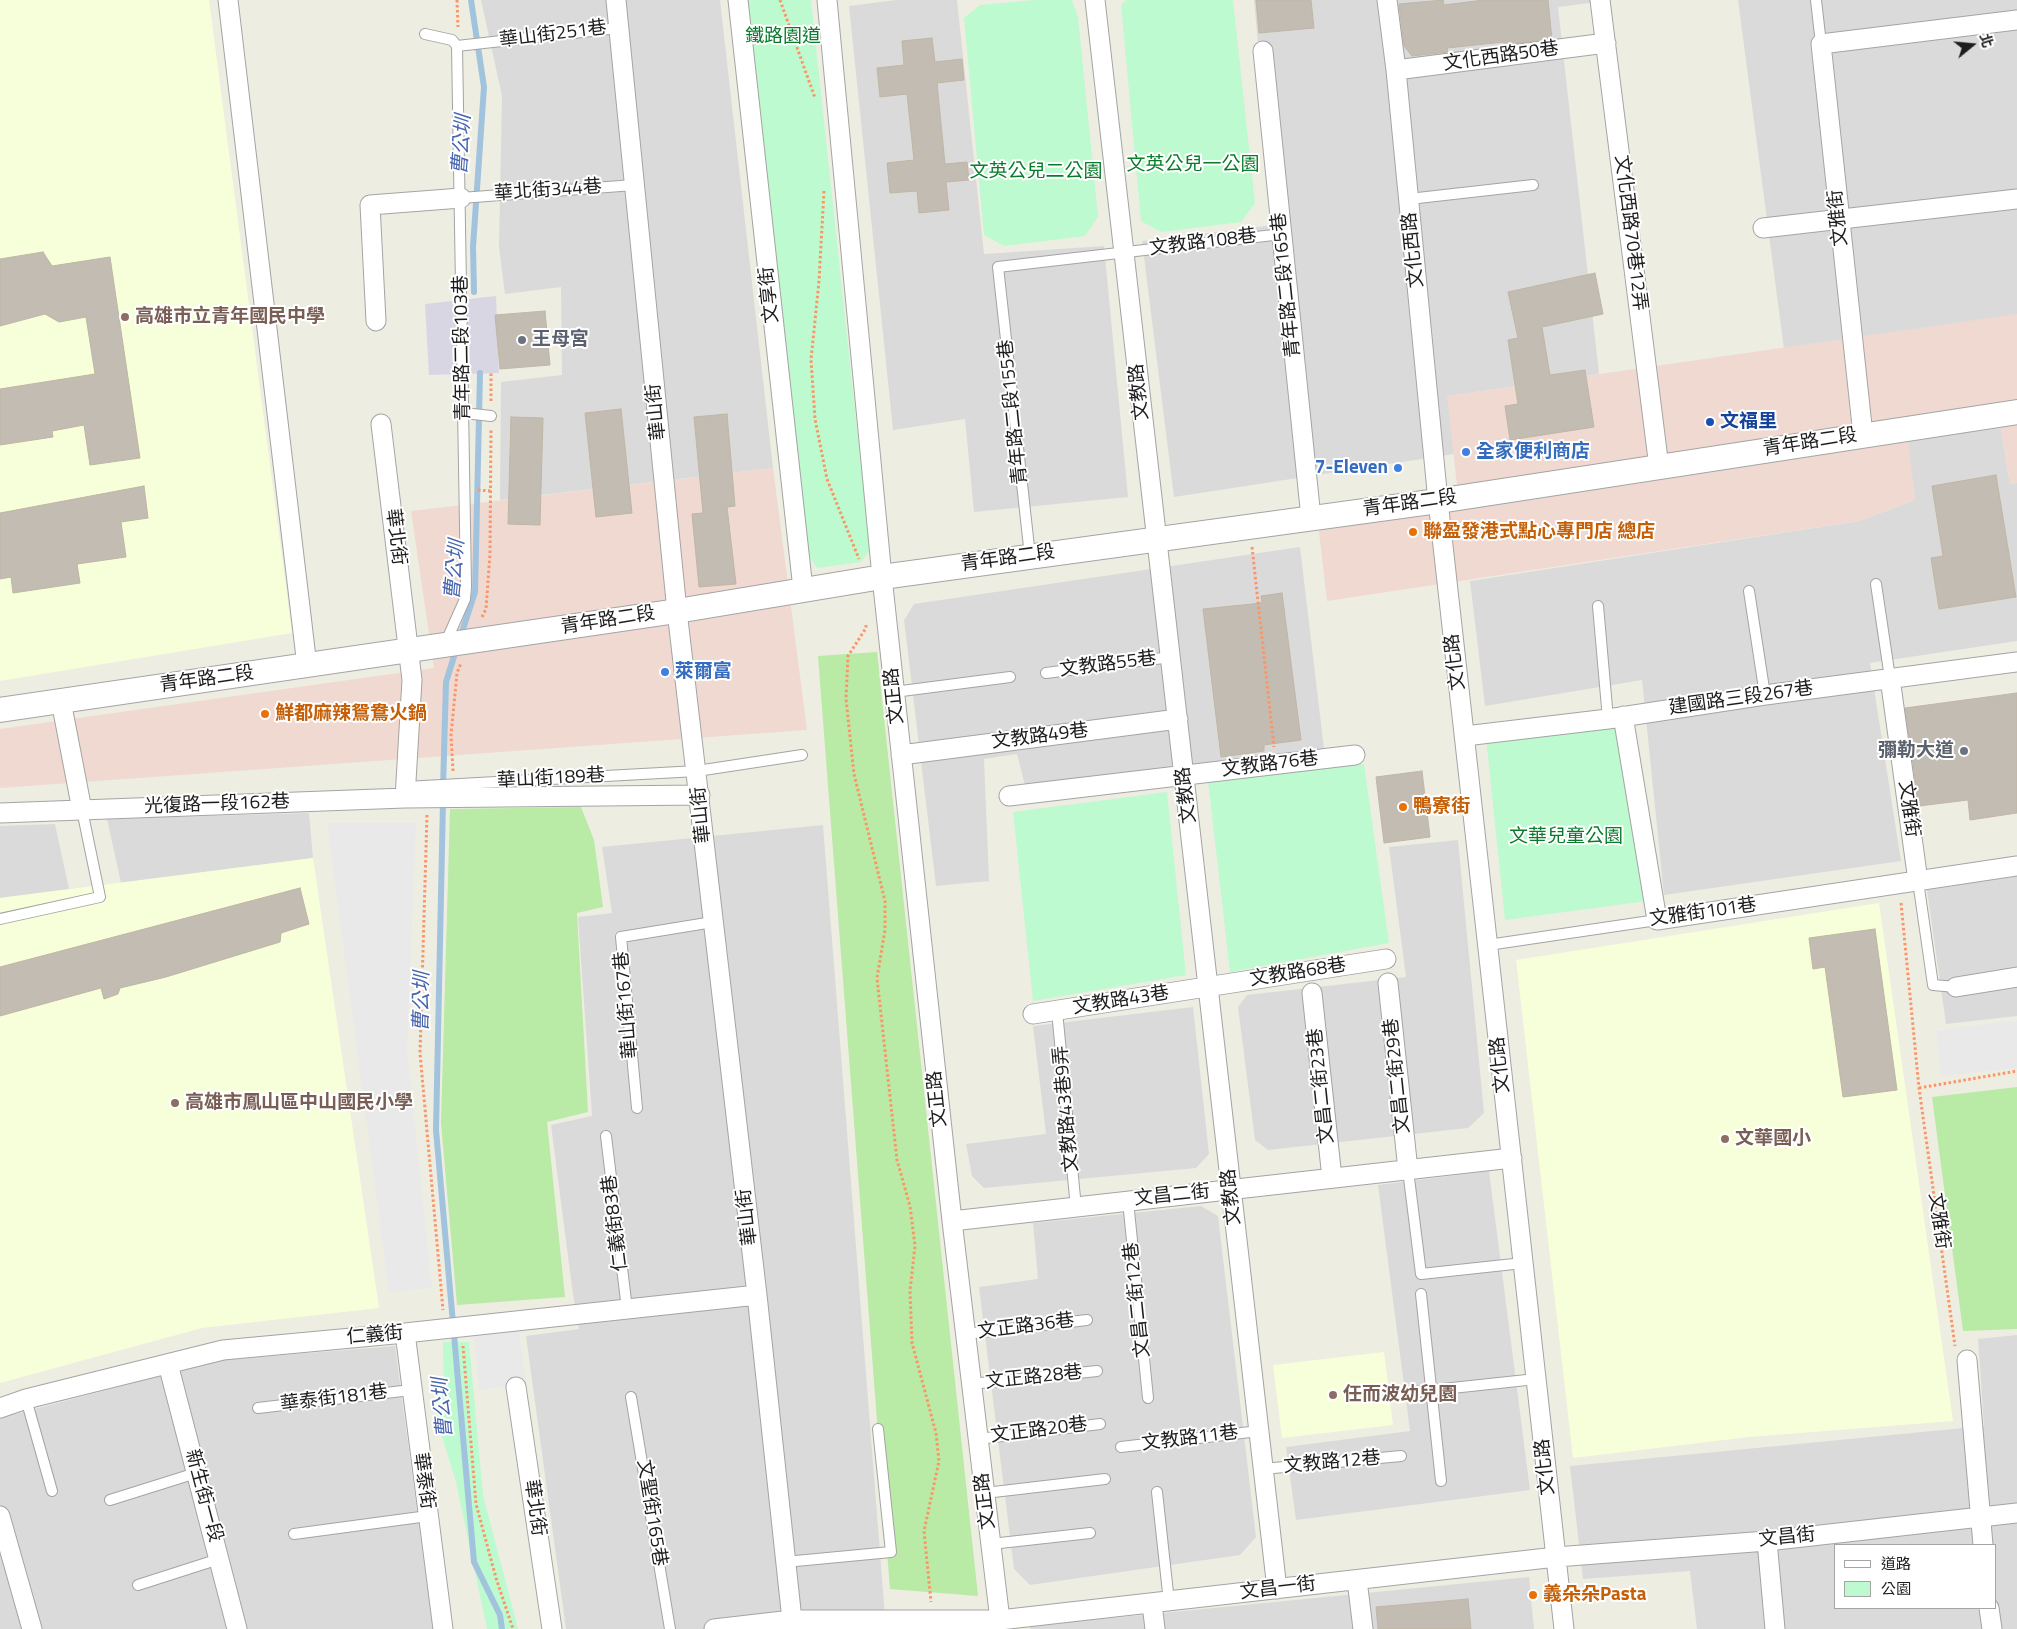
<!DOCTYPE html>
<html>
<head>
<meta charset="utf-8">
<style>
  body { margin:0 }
  #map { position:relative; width:2017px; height:1629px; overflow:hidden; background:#eeede2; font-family:"Titillium Web","Noto Sans TC",sans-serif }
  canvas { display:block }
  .legend { position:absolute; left:1834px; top:1544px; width:162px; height:65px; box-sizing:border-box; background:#fff; border:1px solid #a5a5a5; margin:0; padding:6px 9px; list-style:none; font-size:15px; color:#1d1d1d }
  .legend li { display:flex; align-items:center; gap:10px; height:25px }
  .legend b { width:25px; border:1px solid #a5a5a5 }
  .north { position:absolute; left:1947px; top:20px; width:50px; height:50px; -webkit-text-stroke:4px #fff; paint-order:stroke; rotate:73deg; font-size:14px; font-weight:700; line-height:20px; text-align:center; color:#1d1d1d }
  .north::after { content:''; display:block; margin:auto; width:18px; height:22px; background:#1d1d1d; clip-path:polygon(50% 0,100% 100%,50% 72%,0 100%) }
</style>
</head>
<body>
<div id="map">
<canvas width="2017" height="1629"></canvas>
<ul class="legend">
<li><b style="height:6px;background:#fff"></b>道路</li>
<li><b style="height:14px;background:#bdfacf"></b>公園</li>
</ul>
<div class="north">北</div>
</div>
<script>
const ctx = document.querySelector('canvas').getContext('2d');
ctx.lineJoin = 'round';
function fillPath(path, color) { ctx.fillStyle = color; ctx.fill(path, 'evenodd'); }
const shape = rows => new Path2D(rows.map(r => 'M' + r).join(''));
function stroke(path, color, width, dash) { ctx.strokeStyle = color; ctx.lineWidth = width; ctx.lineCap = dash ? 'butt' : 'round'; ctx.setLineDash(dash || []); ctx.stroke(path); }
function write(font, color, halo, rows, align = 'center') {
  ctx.font = font + ' "Titillium Web","Noto Sans TC",sans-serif'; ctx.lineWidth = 4; ctx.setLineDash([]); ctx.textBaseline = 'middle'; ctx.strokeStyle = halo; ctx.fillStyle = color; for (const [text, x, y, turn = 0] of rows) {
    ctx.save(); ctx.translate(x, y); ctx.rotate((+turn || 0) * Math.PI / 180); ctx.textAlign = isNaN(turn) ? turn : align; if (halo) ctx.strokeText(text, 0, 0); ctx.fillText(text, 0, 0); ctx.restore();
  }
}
fillPath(shape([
  [481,0,720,0,773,468,500,500,501,382,562,375,561,287,505,294,499,247,502,96],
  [896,0,957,0,984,254,1104,246,1128,497,974,512,965,419,893,430,849,6],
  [1254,0,1613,0,1558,7,1599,374,1448,396,1454,454,1174,497,1142,241,1274,225],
  [1738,0,2017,0,2017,316,1784,349],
  [2001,428,2010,484,2017,483,2017,641,1870,663,1901,861,1664,895,1642,680,1485,706,1470,581,1859,521,1915,500,1907,440],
  [1300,547,1324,749,1152,772,1025,785,1017,754,984,759,989,881,936,886,904,620,914,604],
  [309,813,313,858,121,883,107,819],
  [55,824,69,889,0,898,0,826],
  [823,825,886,1629,566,1629,526,1336,579,1329,573,1295,551,1125,592,1116,578,917,612,913,602,847],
  [1458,840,1484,1113,1468,1128,1268,1150,1255,1140,1238,1007,1247,995,1406,977,1389,847],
  [2017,876,2017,1016,1946,1024,1927,890],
  [1193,1007,1209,1154,1196,1168,984,1188,972,1176,966,1144,1046,1134,1033,1026],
  [1489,1171,1530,1490,1296,1520,1286,1447,1410,1431,1378,1185],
  [1201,1206,1218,1216,1256,1537,1240,1555,1030,1585,1014,1569,979,1287,1038,1279,1033,1223],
  [2017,1335,2017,1629,1697,1629,1690,1571,1583,1579,1570,1466,1984,1426,1978,1339],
  [1836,1545,1996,1545,1996,1608,1836,1608],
  [395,1346,433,1629,0,1629,0,1418,221,1360],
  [1529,1577,1534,1629,1030,1629,1030,1626]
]), '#dbdada');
fillPath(shape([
  [2017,314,2017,483,2010,484,2001,428,1908,440,1915,500,1859,521,1327,601,1318,523,1459,503,1447,396],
  [773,468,807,730,0,788,0,729,434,668,411,511]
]), '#f0d9d1');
fillPath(shape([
  [0,0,209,0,292,633,0,681],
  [313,858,379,1308,202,1328,0,1383,0,898],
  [1879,903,1953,1421,1749,1437,1573,1458,1516,960],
  [1384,1352,1393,1425,1282,1438,1273,1365]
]), '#f7ffda');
fillPath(shape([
  [877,652,978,1596,890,1589,818,656],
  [581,807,594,840,603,907,577,913,588,1112,547,1122,565,1297,457,1305,441,1123,450,809],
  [2017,1087,2017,1329,1963,1331,1932,1097]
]), '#b9eaa6');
fillPath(shape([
  [747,0,811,0,870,550,861,562,817,568,809,556],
  [1034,0,1072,0,1078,17,1098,217,1085,236,1004,246,984,235,964,18,980,5],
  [1126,0,1233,0,1255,203,1241,222,1161,232,1141,221,1121,5],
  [1616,721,1647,901,1505,920,1486,738],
  [1364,764,1389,943,1230,972,1208,781],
  [1167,792,1186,975,1033,1001,1013,812],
  [443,1342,469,1342,483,1495,518,1629,487,1629,456,1482,436,1417,444,1390]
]), '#bdfacf');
fillPath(shape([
  [327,823,416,823,407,1051,432,1288,389,1292],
  [2017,1020,2017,1068,1941,1076,1936,1031],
  [517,1321,526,1382,479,1390,473,1325]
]), '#e9e9e9');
fillPath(shape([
  [496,296,499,373,429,375,425,304]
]), '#d9d6e4');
stroke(shape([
  [471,0,484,87,473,247,474,292],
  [460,638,475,592,480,373],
  [443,788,446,682,457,647],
  [443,801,436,1130,474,1562,500,1615,502,1629]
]), '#a1c3dd', 6);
const building = shape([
  [1256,0,1311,0,1314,28,1259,33,1256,0],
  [1443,0,1444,5,1484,0,1548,0,1552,39,1504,45,1504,42,1447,48,1448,52,1412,56,1404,46,1399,4,1443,0],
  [932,38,935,62,962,59,964,80,937,83,945,164,967,162,969,180,946,182,949,210,919,213,917,191,890,193,887,163,914,160,907,94,880,97,877,68,904,65,902,41,932,38],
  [43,252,52,266,110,257,140,458,90,465,84,425,52,431,53,437,0,445,0,389,95,374,86,317,59,322,45,314,0,326,0,259,43,252],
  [1595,273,1603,314,1542,327,1550,375,1585,370,1594,427,1510,440,1505,406,1518,404,1508,340,1518,338,1508,292,1595,273],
  [545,311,550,365,500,369,495,315,545,311],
  [621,409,632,513,596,517,585,413,621,409],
  [727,414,735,506,727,507,736,584,699,587,692,514,703,513,694,417,727,414],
  [511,417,543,418,540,525,508,524,511,417],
  [1996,475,2016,597,1939,609,1931,558,1943,556,1932,486,1996,475],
  [144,486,148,518,121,522,126,557,77,564,80,583,13,593,11,577,0,579,0,513,144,486],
  [1282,593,1301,740,1264,745,1264,751,1221,757,1203,609,1262,603,1261,596,1282,593],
  [2017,693,2017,813,1970,820,1968,800,1919,806,1905,708,2017,693],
  [1422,771,1430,837,1384,843,1376,777,1422,771],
  [300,888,309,924,281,933,280,942,166,977,120,988,118,994,104,999,101,988,0,1016,0,967,300,888],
  [1875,929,1897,1090,1843,1097,1825,967,1813,969,1809,938,1875,929],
  [1468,1599,1471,1629,1378,1629,1376,1607,1468,1599]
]);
fillPath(building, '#c3bcb2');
stroke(building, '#c0b6a4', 1);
const service = shape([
  [1816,0,1821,44],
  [425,34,452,40,457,46],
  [457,46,618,28],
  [461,198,634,185],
  [1409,199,1533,185],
  [464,413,491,416],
  [1030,556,998,267,1282,234],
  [1876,584,1890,678],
  [1749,591,1765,695],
  [1598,606,1608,719],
  [445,644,465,599,466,587,457,46],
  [1046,673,1171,657],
  [894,692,1010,677],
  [405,787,697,771,802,755],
  [1918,881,1933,985,1956,987],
  [0,919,100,897,82,810],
  [1488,945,1657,920],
  [1057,1011,1076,1208],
  [637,1108,621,937,713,922],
  [606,1136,627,1309],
  [1408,1170,1421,1274,1523,1263],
  [1128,1201,1148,1398],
  [1421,1294,1441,1481],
  [965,1334,1087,1320],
  [971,1384,1097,1371],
  [1396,1394,1536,1379],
  [631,1397,670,1629],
  [26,1399,52,1491],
  [258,1408,411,1390],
  [978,1439,1100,1424],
  [1121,1447,1259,1431],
  [1263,1469,1401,1456],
  [1157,1492,1169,1602],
  [985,1493,1105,1479],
  [110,1500,196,1473],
  [294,1534,428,1516],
  [991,1544,1090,1533],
  [785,1562,891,1552,878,1429],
  [138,1585,219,1559]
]);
const minor = shape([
  [228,0,307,666],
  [616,0,677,611,757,1295,793,1629],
  [738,0,803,589],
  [827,0,882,577,952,1221,1000,1620],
  [1095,0,1277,1589],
  [1387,0,1396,70,1438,501,1564,1629],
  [1600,0,1659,467],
  [1263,51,1311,518],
  [1396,70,1606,43],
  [1763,228,2017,199],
  [376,321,370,205,461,198],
  [381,424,412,680,405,798],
  [1863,435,1821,44,2017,20],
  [1890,678,1918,881],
  [61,701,82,810],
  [1623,716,1657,920,2017,866],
  [1465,736,1608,719,1765,695,2017,662],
  [901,755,1178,719],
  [1009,796,1355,755],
  [0,813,405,798,700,795],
  [1388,983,1408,1170],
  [1956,987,2017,977],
  [1312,993,1332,1178],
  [1033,1014,1386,959],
  [952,1221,1512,1158],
  [405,1333,443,1629],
  [1967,1360,1983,1545],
  [168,1364,237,1629],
  [516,1387,552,1629],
  [0,1408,26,1399,223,1350,405,1333,757,1295],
  [0,1516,32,1629],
  [1767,1541,1775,1629],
  [1357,1580,1363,1629],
  [1152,1604,1155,1629],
  [1989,1608,1992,1629],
  [714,1629,792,1620,1000,1620,1556,1557,1767,1541,2017,1513]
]);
const tertiary = shape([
  [0,710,677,611,882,577,1438,501,2017,412]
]);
stroke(service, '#a4a4a4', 12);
stroke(minor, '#a4a4a4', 21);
stroke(tertiary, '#a4a4a4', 26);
stroke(shape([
  [457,0,458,27],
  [780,0,815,98],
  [824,191,819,281,811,360,815,419,827,479,859,559],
  [491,401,491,373],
  [478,490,491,491],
  [1252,547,1274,747],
  [482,617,486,609,490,554,491,430],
  [866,625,866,628,848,656,846,699,854,774,885,901,885,930,877,978,897,1160,910,1206,915,1246,910,1291,912,1343,936,1433,939,1461,924,1531,931,1602],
  [453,771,451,735,457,673,461,663],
  [427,815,420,1053,443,1310],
  [1901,903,1919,1088,1955,1346],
  [1919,1088,2017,1071],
  [463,1346,476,1504,496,1578,513,1629]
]), '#fc9565', 3, [2.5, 2.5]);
stroke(service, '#fff', 10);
stroke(minor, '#fff', 19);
stroke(tertiary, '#fff', 24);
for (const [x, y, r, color] of [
  [125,317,5,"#8d6e63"],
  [522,340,5,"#6b7280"],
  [1710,422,5,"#1a4fb4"],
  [1466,452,5,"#3f7fe0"],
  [1398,468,5,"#3f7fe0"],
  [1413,532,5,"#e8710a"],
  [665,672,5,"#3f7fe0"],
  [265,714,5,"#e8710a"],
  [1964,751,5,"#6b7280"],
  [1403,807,5,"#e8710a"],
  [175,1103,5,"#8d6e63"],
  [1725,1139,5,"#8d6e63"],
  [1333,1395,5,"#8d6e63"],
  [1533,1595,5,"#e8710a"]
]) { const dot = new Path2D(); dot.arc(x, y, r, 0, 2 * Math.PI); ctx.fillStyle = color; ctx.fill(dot); stroke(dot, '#fff', 2); }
write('19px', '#1d1d1d', '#fff', [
  ["華山街251巷",553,35,-7],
  ["文化西路50巷",1501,57,-8],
  ["華北街344巷",548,191,-4],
  ["文雅街",1839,218,-96],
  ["文化西路70巷12弄",1630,233,83],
  ["文教路108巷",1203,243,-7],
  ["文化西路",1414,250,-96],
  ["青年路二段165巷",1287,285,-96],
  ["文享街",770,295,-96],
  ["青年路二段103巷",463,348,-91],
  ["文教路",1140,392,-96],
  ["華山街",657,412,-96],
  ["青年路二段155巷",1014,412,-96],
  ["青年路二段",1810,443,-9],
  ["青年路二段",1410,504,-8],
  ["華北街",395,537,83],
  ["青年路二段",1008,559,-8],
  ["青年路二段",608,621,-9],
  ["文化路",1456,662,-97],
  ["文教路55巷",1108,665,-7],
  ["青年路二段",207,680,-8],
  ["文正路",895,696,-96],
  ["建國路三段267巷",1741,699,-8],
  ["文教路49巷",1040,737,-7],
  ["文教路76巷",1270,765,-7],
  ["華山街189巷",551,779,-3],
  ["文教路",1187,795,-97],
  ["光復路一段162巷",217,805,-2],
  ["文雅街",1908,809,82],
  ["華山街",702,815,-96],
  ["文雅街101巷",1703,913,-8],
  ["文教路68巷",1298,973,-9],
  ["文教路43巷",1121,1001,-9],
  ["華山街167巷",627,1005,-95],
  ["文化路",1501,1065,-96],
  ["文昌二街29巷",1398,1076,-96],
  ["文昌二街23巷",1322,1086,-96],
  ["文正路",938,1099,-96],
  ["文教路43巷9弄",1067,1109,-95],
  ["文昌二街",1172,1196,-6],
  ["文教路",1232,1197,-96],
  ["華山街",748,1217,-97],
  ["文雅街",1938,1221,82],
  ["仁義街83巷",616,1223,-97],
  ["文昌二街12巷",1138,1300,-96],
  ["文正路36巷",1026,1327,-7],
  ["仁義街",375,1336,-5],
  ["文正路28巷",1034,1378,-6],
  ["華泰街181巷",334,1399,-7],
  ["文正路20巷",1039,1431,-7],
  ["文教路11巷",1190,1439,-7],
  ["文教路12巷",1332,1463,-5],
  ["文化路",1546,1467,-96],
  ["華泰街",423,1481,82],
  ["新生街一段",203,1496,75],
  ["文正路",986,1501,-97],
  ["華北街",534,1508,82],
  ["文聖街165巷",651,1513,81],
  ["文昌街",1787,1538,-6],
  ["文昌一街",1278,1589,-7]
]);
write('19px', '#097c2c', '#fff', [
  ["鐵路園道",783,37],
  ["文英公兒一公園",1193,165],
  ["文英公兒二公園",1036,172],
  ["文華兒童公園",1566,837]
]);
write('bold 19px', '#785e54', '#fff', [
  ["高雄市立青年國民中學",135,317],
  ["高雄市鳳山區中山國民小學",185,1103],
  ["文華國小",1735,1139],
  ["任而波幼兒園",1343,1395]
], 'left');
write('bold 19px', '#5b616d', '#fff', [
  ["王母宮",532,340],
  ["彌勒大道",1954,751,"right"]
], 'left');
write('bold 19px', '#164399', '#fff', [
  ["文福里",1720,422]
], 'left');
write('bold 19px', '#366cbe', '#fff', [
  ["全家便利商店",1476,452],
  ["7-Eleven",1388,468,"right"],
  ["萊爾富",675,672]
], 'left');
write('bold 19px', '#c56008', '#fff', [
  ["聯盈發港式點心專門店 總店",1423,532],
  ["鮮都麻辣鴛鴦火鍋",275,714],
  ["鴨寮街",1413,807],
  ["義朵朵Pasta",1543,1595]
], 'left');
write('italic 20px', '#4865ae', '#fff', [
  ["曹公圳",463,145,-86],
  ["曹公圳",456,570,-85],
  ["曹公圳",423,1002,-89],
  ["曹公圳",444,1408,-95]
]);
</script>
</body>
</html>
